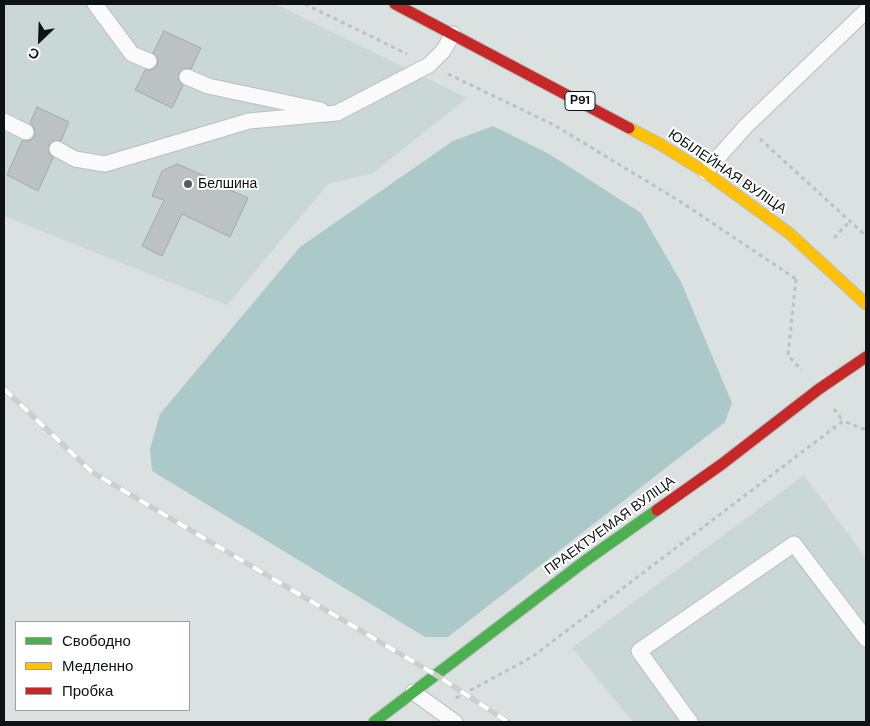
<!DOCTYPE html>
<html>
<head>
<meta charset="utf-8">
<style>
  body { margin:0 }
  #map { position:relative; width:870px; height:726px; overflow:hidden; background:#dbe1e1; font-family:"DM Sans",sans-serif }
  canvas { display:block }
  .frame { position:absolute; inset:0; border:5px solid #0e1212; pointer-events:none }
  .legend { position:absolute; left:15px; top:621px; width:175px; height:90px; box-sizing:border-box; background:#fff; border:1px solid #9fa0a0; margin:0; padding:6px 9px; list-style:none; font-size:15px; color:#0e1212 }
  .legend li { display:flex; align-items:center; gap:10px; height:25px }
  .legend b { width:25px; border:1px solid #9fa0a0 }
  .north { position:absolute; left:15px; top:15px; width:50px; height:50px; -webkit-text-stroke:4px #fff; paint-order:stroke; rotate:204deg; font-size:14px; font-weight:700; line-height:20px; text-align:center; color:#0e1212 }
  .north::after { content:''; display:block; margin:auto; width:18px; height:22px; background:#0e1212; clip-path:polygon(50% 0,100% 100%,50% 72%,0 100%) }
</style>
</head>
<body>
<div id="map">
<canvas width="870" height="726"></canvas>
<div class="frame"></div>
<ul class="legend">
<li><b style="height:6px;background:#4caf50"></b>Свободно</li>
<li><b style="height:6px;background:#ffc107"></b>Медленно</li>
<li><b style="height:6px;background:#c62828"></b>Пробка</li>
</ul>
<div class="north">С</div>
</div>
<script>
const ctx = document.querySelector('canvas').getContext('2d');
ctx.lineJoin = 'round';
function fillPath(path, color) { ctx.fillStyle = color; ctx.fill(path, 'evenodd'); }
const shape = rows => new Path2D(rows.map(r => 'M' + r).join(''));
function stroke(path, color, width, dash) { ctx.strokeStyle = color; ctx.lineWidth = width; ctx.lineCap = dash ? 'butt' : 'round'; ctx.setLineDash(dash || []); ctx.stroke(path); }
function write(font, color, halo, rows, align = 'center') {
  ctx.font = font + ' "DM Sans",sans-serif'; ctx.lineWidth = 4; ctx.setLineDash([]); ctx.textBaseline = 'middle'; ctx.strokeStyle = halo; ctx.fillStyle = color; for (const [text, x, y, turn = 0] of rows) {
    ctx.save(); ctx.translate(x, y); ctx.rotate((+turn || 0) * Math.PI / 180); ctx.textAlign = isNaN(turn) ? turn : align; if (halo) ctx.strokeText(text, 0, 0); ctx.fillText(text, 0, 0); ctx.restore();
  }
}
fillPath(shape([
  [4,4,275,4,467,98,373,173,328,184,227,305,4,216],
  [804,475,866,558,866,722,633,722,572,648]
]), '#c9d7d7');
fillPath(shape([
  [493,126,551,155,641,213,681,282,732,403,725,422,448,637,425,637,152,471,150,449,160,414,300,247,453,141]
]), '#aac9c8');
const building = shape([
  [164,31,201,48,191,69,185,68,179,73,178,79,183,85,172,108,135,90,145,70,151,70,157,65,158,59,153,53,164,31],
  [37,107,69,122,61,141,53,141,49,145,49,153,53,158,38,191,7,175,22,141,31,140,35,136,34,127,30,123,37,107],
  [177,164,207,177,206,179,248,198,230,237,182,214,162,256,142,246,164,200,152,196,162,171,177,164]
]);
fillPath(building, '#bcc1c1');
stroke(building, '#a4a9a9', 1);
const lane = shape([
  [95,4,132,54,149,61],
  [187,77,208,86,321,110],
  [4,121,26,132],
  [57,149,75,159,105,164,249,121,337,113,429,65,443,51,453,34],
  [705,172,746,126,866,11],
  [413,692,455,722],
  [690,722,639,651,794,544,866,639]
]);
const fast = shape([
  [374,722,585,561,657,510]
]);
const slow = shape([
  [629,128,658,143,705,172,789,233,866,304]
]);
const jam = shape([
  [395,4,629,128],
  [657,510,722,464,819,389,866,357]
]);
stroke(lane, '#bbbfbf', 17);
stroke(fast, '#bbbfbf', 13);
stroke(slow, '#bbbfbf', 13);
stroke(jam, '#bbbfbf', 13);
stroke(shape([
  [305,4,407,54],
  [448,74,554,125,681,202,796,279],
  [760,139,866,236],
  [834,238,850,221],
  [796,279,788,355,801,370],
  [834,409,843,421],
  [456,698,532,657,843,421,866,430]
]), '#bec0c0', 3, [4, 4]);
stroke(lane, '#fafafa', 15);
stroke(fast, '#4caf50', 11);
stroke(slow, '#ffc107', 11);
stroke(jam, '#c62828', 11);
const rail = shape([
  [4,389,92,472,436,675,508,722]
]);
stroke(rail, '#cdcfce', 5.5);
stroke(rail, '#fff', 4, [11]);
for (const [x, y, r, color] of [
  [188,184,5,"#565a5a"]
]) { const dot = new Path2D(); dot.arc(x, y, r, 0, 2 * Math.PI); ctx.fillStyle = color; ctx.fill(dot); stroke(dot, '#fff', 2); }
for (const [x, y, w] of [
  [580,101,30]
]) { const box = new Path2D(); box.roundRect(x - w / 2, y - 9.5, w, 19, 4); ctx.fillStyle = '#fff'; ctx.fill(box); stroke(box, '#0e1212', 1); }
write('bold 12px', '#0e1212', null, [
  ["Р91",580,101]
]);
write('14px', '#0e1212', '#fff', [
  ["ЮБІЛЕЙНАЯ ВУЛІЦА",727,172,34],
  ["ПРАЕКТУЕМАЯ ВУЛІЦА",610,526,-36]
]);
write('14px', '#0e1212', '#fff', [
  ["Белшина",198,184]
], 'left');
</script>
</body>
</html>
